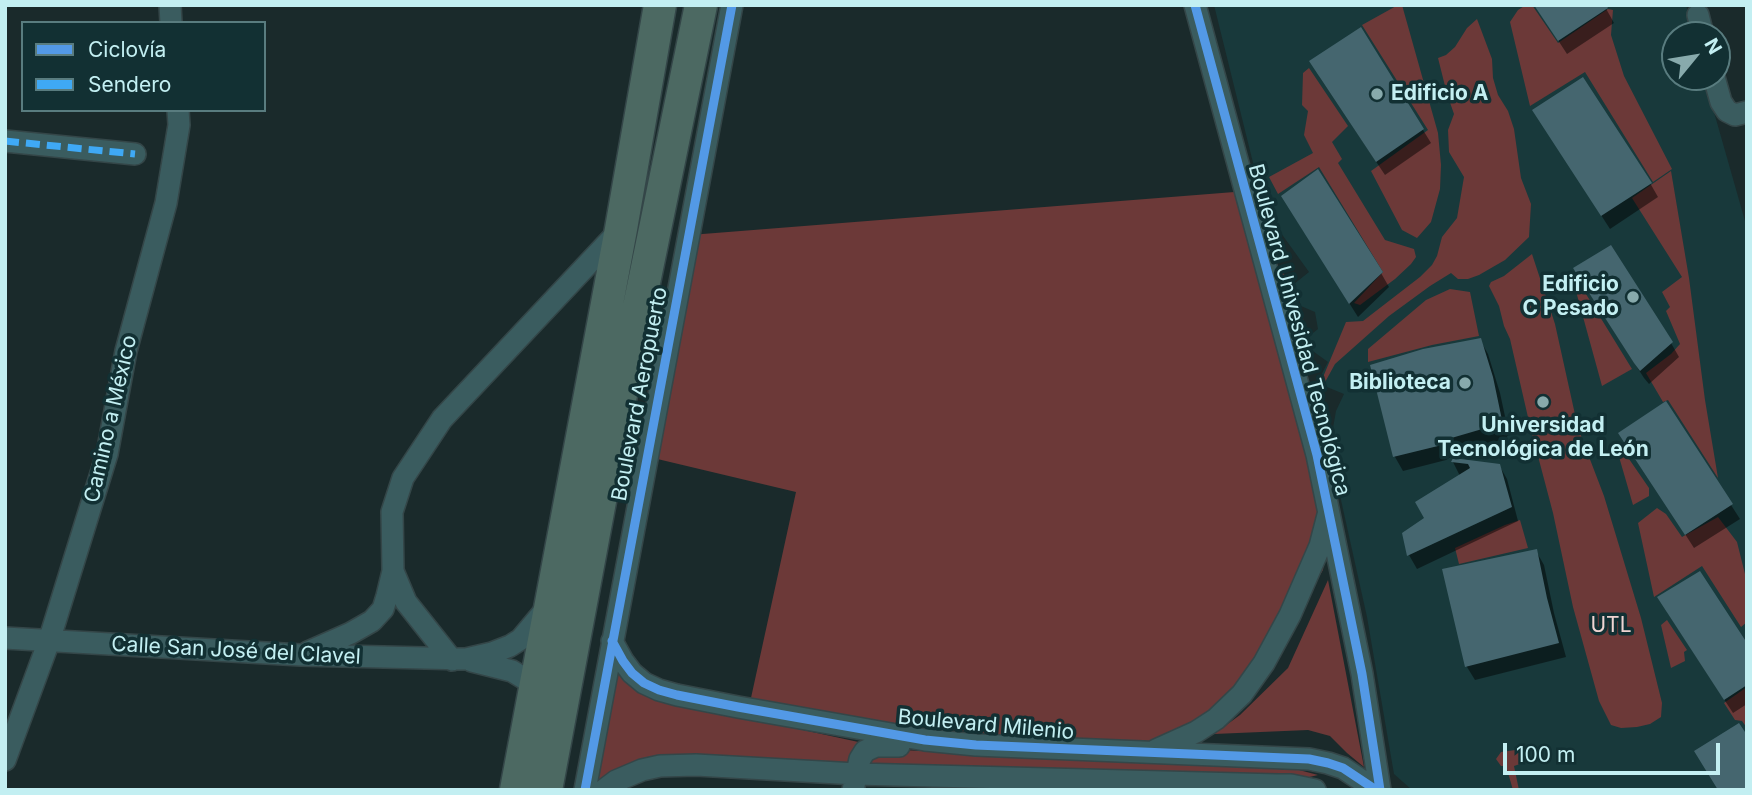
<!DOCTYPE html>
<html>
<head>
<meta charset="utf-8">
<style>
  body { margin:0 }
  #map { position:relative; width:1752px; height:795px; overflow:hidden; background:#1a2a2b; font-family:Inter,sans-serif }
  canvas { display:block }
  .frame { position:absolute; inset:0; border:7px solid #c3eff2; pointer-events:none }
  .legend { position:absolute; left:21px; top:21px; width:245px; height:91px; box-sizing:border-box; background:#123033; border:2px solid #597c7f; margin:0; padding:9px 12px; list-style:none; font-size:21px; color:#c3eff2 }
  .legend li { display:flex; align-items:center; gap:14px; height:35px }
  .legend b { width:35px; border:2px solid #597c7f }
  .north { position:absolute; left:1661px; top:21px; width:70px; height:70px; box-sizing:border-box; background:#123033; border:2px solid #597c7f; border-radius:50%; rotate:60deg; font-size:19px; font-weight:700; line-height:28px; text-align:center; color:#c3eff2 }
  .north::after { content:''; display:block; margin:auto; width:24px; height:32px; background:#88aaac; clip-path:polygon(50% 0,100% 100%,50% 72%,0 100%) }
  .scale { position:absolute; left:1503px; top:743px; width:217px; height:32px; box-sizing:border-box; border:4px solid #c3eff2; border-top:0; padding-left:9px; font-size:21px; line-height:24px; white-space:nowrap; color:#c3eff2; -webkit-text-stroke:5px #123033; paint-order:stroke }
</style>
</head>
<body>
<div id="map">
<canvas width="1752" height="795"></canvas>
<div class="frame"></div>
<ul class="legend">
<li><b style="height:9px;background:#5399e6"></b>Ciclovía</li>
<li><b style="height:9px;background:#3fa9f5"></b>Sendero</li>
</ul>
<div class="north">N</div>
<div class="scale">100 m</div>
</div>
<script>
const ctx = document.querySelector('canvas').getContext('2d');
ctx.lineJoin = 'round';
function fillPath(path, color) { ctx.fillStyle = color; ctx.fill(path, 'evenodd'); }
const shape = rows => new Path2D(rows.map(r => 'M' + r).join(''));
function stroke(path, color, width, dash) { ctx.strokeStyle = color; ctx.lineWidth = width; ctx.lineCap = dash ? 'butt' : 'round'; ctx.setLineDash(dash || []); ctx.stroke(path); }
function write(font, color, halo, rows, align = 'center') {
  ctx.font = font + ' Inter,sans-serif'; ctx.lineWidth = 7; ctx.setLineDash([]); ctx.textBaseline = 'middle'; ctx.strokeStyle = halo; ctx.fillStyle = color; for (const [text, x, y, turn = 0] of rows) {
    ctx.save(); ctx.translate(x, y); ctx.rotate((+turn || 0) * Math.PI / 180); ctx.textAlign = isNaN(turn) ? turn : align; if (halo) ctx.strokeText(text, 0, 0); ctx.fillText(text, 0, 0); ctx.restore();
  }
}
fillPath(shape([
  [1214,5,1686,5,1694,35,1675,35,1675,77,1704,77,1747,228,1747,790,1412,790,1394,774,1367,617,1335,473,1333,428,1336,411,1344,394,1317,383,1328,362,1310,349,1308,337,1318,329,1315,312,1301,306,1294,284,1309,272,1268,215,1261,195]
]), '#18393b');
fillPath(shape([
  [1398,5,1402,5,1438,133,1441,165,1440,189,1431,222,1417,238,1402,230,1371,171,1428,130,1362,25],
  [1526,5,1532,5,1558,43,1608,9,1613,10,1611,35,1624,76,1672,169,1653,182,1585,72,1530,106,1510,22,1518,10],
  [1477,19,1492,59,1493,78,1498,95,1508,111,1514,129,1521,178,1531,204,1529,237,1505,260,1479,275,1468,279,1458,279,1451,273,1430,286,1389,316,1335,364,1324,384,1321,382,1346,322,1363,321,1420,277,1432,265,1437,256,1442,237,1457,218,1464,177,1449,152,1448,130,1454,114,1447,94,1438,58,1446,55,1455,47,1467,28],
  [1309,68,1348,126,1332,142,1342,159,1338,163,1385,240,1414,249,1416,257,1411,264,1395,279,1360,305,1354,303,1383,272,1319,167,1278,194,1269,177,1313,153,1304,135,1308,111,1302,105,1303,73],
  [1671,171,1689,278,1705,400,1718,478,1668,400,1663,402,1646,373,1671,354,1680,344,1666,311,1670,307,1662,292,1682,277,1632,198],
  [1247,191,1329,510,1323,570,1259,676,1157,752,749,707,796,492,649,457,690,235],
  [1532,254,1555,324,1578,428,1604,496,1641,618,1662,703,1661,717,1650,724,1637,727,1621,728,1611,725,1599,701,1573,607,1553,513,1530,426,1510,339,1504,326,1499,306,1489,286,1491,282,1504,276],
  [1274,263,1292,283,1303,318,1308,350,1299,368],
  [1578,281,1632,369,1602,386,1574,284],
  [1450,289,1470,292,1479,336,1432,345,1368,362,1368,349,1426,300],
  [1615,443,1618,443,1649,488,1649,496,1633,505],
  [1657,508,1666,514,1682,537,1718,517,1737,542,1747,582,1747,622,1741,627,1702,566,1654,597,1638,523],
  [1520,520,1528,548,1459,564,1455,548,1505,525],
  [1328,580,1364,767,1347,753,1330,736,1308,730,1214,734,1240,715,1288,668],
  [1667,620,1687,650,1684,652,1685,661,1671,668,1661,625],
  [617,669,651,697,863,743,850,766,666,761,597,784],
  [1747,687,1747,728,1742,721,1735,720,1724,703],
  [882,749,1299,770,1318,775,1301,779,872,764,871,756],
  [1523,749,1524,759,1520,764,1514,766,1519,790,1513,790,1506,766,1501,766,1496,759,1501,752]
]), '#6c3938');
fillPath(shape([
  [1535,5,1604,5,1614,23,1567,54],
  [1319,76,1423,130,1431,143,1385,175],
  [1543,125,1650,183,1658,197,1610,229],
  [1291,211,1381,273,1389,287,1358,317],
  [1583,283,1671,343,1679,357,1649,384,1644,378],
  [1480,340,1488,354,1500,393,1509,435,1504,439,1456,453,1446,460,1403,471,1395,457,1372,366],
  [1666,404,1740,519,1694,548,1629,447],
  [1454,460,1499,465,1507,479,1518,521,1417,569,1409,555,1426,518,1460,476,1453,462],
  [1536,551,1544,565,1554,613,1566,657,1475,680,1467,667,1444,570],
  [1667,612,1747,646,1747,704,1733,713]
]), '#0007');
fillPath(shape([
  [1534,5,1606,5,1608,8,1558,41],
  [1361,27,1424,129,1376,162,1309,61],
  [1583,77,1652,183,1601,216,1532,110],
  [1318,169,1383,272,1349,304,1281,196],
  [1611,245,1673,342,1640,371,1634,363,1573,268],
  [1481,338,1493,377,1502,420,1496,425,1448,439,1438,446,1393,457,1370,365,1423,349],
  [1666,401,1733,504,1685,535,1618,433],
  [1453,458,1500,464,1512,507,1407,556,1402,533,1424,518,1415,502,1470,468,1468,464,1451,462],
  [1537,549,1547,598,1559,643,1465,667,1442,569],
  [1700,571,1747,643,1747,685,1724,700,1657,597],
  [1739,723,1747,735,1747,790,1718,790,1694,751]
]), '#45666f');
const minor = shape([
  [170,5,171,23],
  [1195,5,1317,455,1362,674,1380,790],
  [1698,15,1703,35],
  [1714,77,1721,102,1727,111,1735,115,1747,112],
  [5,141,135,154],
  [5,638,301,655,466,659,492,653,510,646,521,639,547,608],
  [612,641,623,661,632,673,644,683,659,690,677,695,738,707,925,740,976,745,1309,759,1328,763,1343,768,1376,790],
  [308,652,351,633,372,621,383,609,387,596,393,571],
  [452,660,406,602,393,571,392,512,403,478,442,419,620,230],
  [472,661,512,671,535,685],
  [1156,750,1196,732,1216,719,1242,694,1264,663,1290,615,1320,546,1328,515],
  [5,760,49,641,107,454,126,351,166,203,179,125,178,110],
  [585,790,732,5],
  [604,790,616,781,642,770,660,766,696,765,856,774,1278,785,1291,785,1315,790],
  [853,790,860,759,865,751,876,746,899,746]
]);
const highway = shape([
  [516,790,621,229,660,5],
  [546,790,609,453,701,5]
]);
stroke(minor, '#344648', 24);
stroke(highway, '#344648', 35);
stroke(minor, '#3a5c5f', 21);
stroke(highway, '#4c6962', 32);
stroke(shape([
  [5,141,135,154]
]), '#3fa9f5', 7, [14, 7]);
stroke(shape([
  [1195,5,1317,455,1362,674,1380,790],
  [612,641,623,661,632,673,644,683,659,690,677,695,738,707,925,740,976,745,1309,759,1328,763,1343,768,1376,790],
  [585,790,732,5]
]), '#5399e6', 9);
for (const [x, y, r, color] of [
  [1377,94,7,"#88aaac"],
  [1633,297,7,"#88aaac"],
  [1465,383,7,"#88aaac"],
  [1543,402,7,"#88aaac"]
]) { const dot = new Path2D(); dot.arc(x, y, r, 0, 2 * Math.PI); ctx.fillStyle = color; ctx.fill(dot); stroke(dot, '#123033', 2.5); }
write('bold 21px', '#c3eff2', '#123033', [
  ["Edificio A",1391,94,"left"],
  ["Edificio",1619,285],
  ["C Pesado",1619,309],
  ["Biblioteca",1451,383],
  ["Universidad",1543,426,"center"],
  ["Tecnológica de León",1543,450,"center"]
], 'right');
write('21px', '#c3eff2', '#123033', [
  ["Boulevard Univesidad Tecnológica",1299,330,75],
  ["Boulevard Aeropuerto",640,394,-79],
  ["Camino a México",111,419,-77],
  ["Calle San José del Clavel",236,651,3],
  ["Boulevard Milenio",986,725,5]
]);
write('21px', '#efd4d2', '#123033', [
  ["UTL",1611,626]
]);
</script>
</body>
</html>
